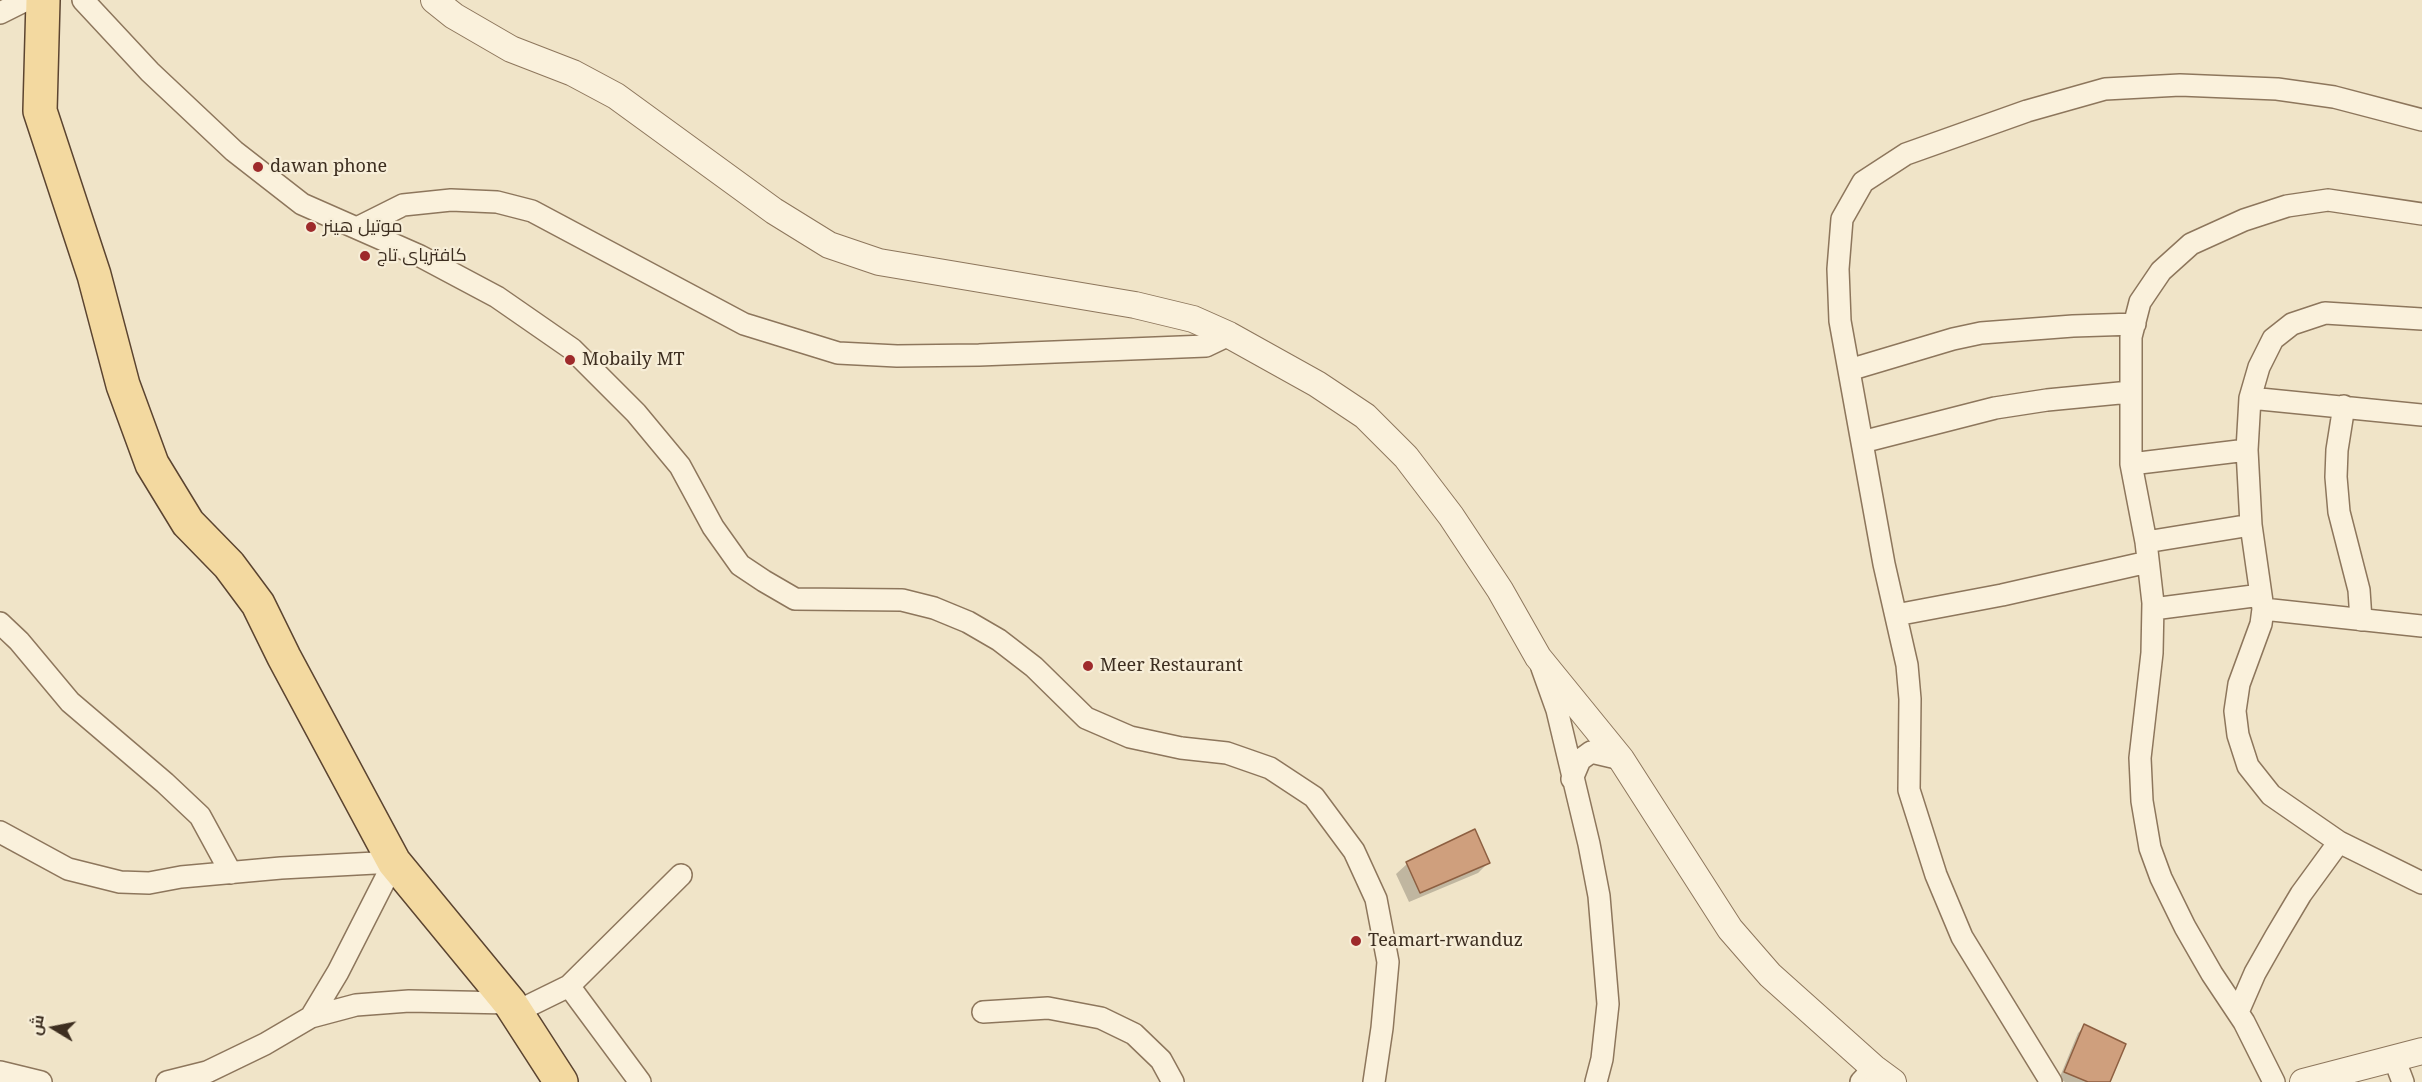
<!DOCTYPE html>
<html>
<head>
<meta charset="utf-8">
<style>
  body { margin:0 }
  #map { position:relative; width:2422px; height:1082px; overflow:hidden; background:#f0e4c8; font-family:"Noto Serif",Cairo,serif }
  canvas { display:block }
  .north { position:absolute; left:24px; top:998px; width:60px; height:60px; -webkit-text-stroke:4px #f7eed8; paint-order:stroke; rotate:280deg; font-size:16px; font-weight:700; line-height:24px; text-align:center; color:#3d2e20 }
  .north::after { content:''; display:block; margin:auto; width:21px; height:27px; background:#3d2e20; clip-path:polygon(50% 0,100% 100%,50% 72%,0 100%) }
</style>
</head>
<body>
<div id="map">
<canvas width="2422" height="1082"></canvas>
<div class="north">ش</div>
</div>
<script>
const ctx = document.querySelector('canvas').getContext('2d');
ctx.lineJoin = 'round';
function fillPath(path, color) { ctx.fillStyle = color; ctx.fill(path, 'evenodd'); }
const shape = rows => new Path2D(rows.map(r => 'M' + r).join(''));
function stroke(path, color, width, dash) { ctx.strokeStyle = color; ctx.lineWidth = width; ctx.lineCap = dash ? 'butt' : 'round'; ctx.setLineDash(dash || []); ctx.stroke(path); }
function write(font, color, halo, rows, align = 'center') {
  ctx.font = font + ' "Noto Serif",Cairo,serif'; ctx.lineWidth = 4.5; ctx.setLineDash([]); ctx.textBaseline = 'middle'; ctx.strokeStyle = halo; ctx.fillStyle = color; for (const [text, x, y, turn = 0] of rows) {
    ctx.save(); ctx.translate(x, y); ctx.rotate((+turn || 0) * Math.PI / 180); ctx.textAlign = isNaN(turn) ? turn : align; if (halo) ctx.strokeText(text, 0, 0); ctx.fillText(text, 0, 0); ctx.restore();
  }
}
fillPath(shape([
  [1474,831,1488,863,1478,873,1409,902,1396,874,1407,864],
  [2085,1026,2109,1082,2065,1082,2059,1079,2078,1033]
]), '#0003');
const building = shape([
  [1475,829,1490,863,1420,893,1406,862,1475,829],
  [2084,1024,2126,1044,2110,1082,2088,1082,2064,1072,2084,1024]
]);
fillPath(building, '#cf9f7d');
stroke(building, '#8d5f41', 1.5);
const minor = shape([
  [83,0,150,72,234,151,302,204,420,256,497,297,572,349,636,413,680,466,713,527,740,565,764,581,795,599,902,600,934,608,968,622,999,640,1034,667,1086,718,1130,737,1181,748,1227,753,1270,768,1314,797,1354,851,1376,899,1388,962,1382,1028,1374,1082],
  [0,13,26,0],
  [357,228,403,205,451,200,497,202,532,211,744,324,838,353,897,356,979,355,1206,346,1229,335],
  [2422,319,2325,313,2292,324,2273,339,2259,367,2250,398,2247,450,2251,525,2263,609,2261,624,2239,684,2235,711,2238,735,2248,766,2271,795,2339,842,2422,883],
  [1849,370,1953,339,1981,333,2073,326,2135,324],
  [2250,398,2422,415],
  [2344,406,2337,450,2336,477,2339,512,2359,590,2361,620],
  [1862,442,1995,408,2047,400,2130,392],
  [2131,464,2247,450],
  [2146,542,2251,525],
  [2153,609,2261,595],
  [2263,609,2422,626],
  [1896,615,2002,595,2148,562],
  [0,623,19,641,70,702,165,783,200,816,231,873],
  [1542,668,1557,710,1589,844,1599,896,1608,1004,1602,1059,1596,1082],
  [1572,779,1580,760,1591,752,1621,759],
  [0,832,68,869,120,882,149,883,181,877,281,868,394,862,338,972,311,1017],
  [569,986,640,1082],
  [516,1012,569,986,681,875],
  [983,1012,1048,1008,1101,1018,1134,1034,1161,1060,1173,1082],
  [2238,1012,2255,973,2276,936,2301,894,2339,842],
  [2394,1058,2403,1082],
  [0,1072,41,1082],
  [167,1082,207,1072,265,1044,311,1017,356,1005,409,1001,510,1003],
  [1861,1082,1874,1068],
  [2051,1082,1962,937,1936,875,1909,790,1910,699,1907,665,1884,564,1840,321,1838,269,1842,219,1863,182,1906,154,2027,111,2105,89,2180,85,2277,89,2334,97,2422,120],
  [2274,1082,2244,1022,2212,974,2185,927,2161,878,2150,848,2142,801,2140,758,2152,653,2153,603,2146,542,2131,464,2131,337,2140,302,2161,271,2191,244,2244,220,2287,206,2328,200,2422,214]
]);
const tertiary = shape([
  [434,0,454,16,511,49,573,73,616,96,774,211,829,245,879,262,1135,305,1193,319,1229,335,1317,384,1365,416,1406,457,1451,516,1500,590,1538,657,1621,759,1730,929,1770,975,1874,1068,1893,1082],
  [2303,1082,2422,1051]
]);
const primary = shape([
  [43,0,40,111,94,275,123,385,152,464,188,523,229,565,258,604,284,657,394,862,510,1003,561,1082]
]);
stroke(minor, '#8d765c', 24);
stroke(tertiary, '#8d765c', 28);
stroke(primary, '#5b4430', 36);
stroke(minor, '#faf1dc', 21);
stroke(tertiary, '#faf1dc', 26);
stroke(primary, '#f3d9a0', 33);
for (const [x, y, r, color] of [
  [258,167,6,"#9e2a2b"],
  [311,227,6,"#9e2a2b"],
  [365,256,6,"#9e2a2b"],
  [570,360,6,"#9e2a2b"],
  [1088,666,6,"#9e2a2b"],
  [1356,941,6,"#9e2a2b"]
]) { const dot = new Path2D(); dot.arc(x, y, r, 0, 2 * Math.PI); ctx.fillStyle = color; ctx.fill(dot); stroke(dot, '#f7eed8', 2); }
write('18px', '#3d2e20', '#f7eed8', [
  ["dawan phone",270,167],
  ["موتيل هينر",323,227],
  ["کافتریای تاج",377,256],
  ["Mobaily MT",582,360],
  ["Meer Restaurant",1100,666],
  ["Teamart-rwanduz",1368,941]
], 'left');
</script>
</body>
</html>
